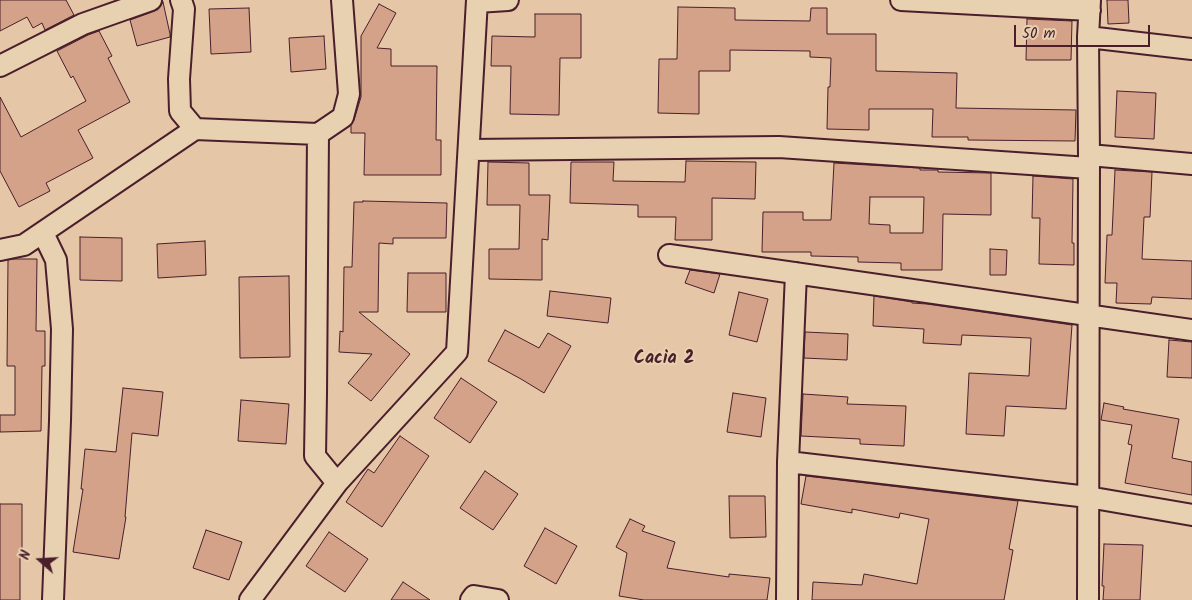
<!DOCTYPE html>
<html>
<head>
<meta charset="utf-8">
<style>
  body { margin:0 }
  #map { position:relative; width:1192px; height:600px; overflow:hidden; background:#e5c6a7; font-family:Kalam,sans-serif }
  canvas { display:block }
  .north { position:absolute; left:15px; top:535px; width:50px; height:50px; -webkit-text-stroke:4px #e8d1b1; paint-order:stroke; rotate:289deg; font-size:14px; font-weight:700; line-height:20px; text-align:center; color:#4a1f2b }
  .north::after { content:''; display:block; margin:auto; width:18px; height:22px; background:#4a1f2b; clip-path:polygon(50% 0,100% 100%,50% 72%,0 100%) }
  .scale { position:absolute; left:1014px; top:25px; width:136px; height:22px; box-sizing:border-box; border:2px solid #4a1f2b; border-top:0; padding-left:6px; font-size:15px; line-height:18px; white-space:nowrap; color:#4a1f2b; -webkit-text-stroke:4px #e8d1b1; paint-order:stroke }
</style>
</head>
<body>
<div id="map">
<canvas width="1192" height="600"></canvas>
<div class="north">N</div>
<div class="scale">50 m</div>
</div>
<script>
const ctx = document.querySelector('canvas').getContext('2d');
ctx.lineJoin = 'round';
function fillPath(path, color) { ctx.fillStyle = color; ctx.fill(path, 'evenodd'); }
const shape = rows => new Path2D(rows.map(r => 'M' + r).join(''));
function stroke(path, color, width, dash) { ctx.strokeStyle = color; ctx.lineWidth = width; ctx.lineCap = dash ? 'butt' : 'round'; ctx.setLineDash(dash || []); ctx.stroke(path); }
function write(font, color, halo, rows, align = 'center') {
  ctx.font = font + ' Kalam,sans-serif'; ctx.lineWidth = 4; ctx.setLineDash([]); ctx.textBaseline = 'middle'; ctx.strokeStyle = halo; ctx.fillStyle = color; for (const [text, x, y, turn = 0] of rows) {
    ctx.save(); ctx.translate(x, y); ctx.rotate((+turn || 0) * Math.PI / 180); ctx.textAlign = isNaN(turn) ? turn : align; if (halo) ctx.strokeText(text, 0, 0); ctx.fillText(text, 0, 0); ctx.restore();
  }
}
const building = shape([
  [0,0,66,0,74,15,45,30,42,23,33,28,27,17,0,31,0,0],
  [1107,0,1128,0,1129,23,1108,24,1107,0],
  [163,2,170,34,170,37,137,46,130,20,155,11,160,7,163,2],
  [379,4,396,13,377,48,391,49,391,66,437,66,436,140,441,140,441,175,364,175,365,133,351,133,351,125,354,120,361,97,361,36,379,4],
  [678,7,735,8,735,20,810,21,811,8,827,8,827,34,876,34,876,71,957,73,956,108,1076,110,1075,141,968,140,968,137,932,137,933,109,869,109,869,130,827,129,828,87,830,87,831,58,810,57,810,51,730,50,730,71,699,71,699,114,658,113,659,59,677,59,678,7],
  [249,8,251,52,211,54,209,9,249,8],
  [535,14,581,14,581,58,560,58,559,115,510,114,511,66,491,66,492,36,535,37,535,14],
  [1027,19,1072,21,1071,60,1026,60,1027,19],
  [99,31,112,56,108,58,130,102,78,130,93,158,46,183,50,191,19,207,0,171,0,97,21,137,86,101,73,76,71,78,57,51,88,35,99,31],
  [324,36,326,69,291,72,289,38,324,36],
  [1117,91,1156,93,1154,139,1115,137,1117,91],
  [686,161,756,162,755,199,712,198,712,240,675,240,676,217,638,217,638,205,570,203,571,162,614,162,613,181,685,182,686,161],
  [488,162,529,163,529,195,550,195,548,240,542,239,542,280,489,279,489,249,519,249,520,205,487,205,488,162],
  [834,163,920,168,920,170,938,170,938,172,991,173,991,215,943,214,942,270,901,270,901,263,858,262,858,257,811,256,811,252,762,252,763,212,803,212,803,220,831,220,834,163],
  [870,197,924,197,923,233,890,233,890,225,869,224,870,197],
  [1115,170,1152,172,1150,217,1144,217,1142,259,1192,261,1192,299,1152,297,1151,304,1116,303,1117,283,1105,283,1107,235,1112,235,1115,170],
  [1033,176,1073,179,1072,243,1074,243,1074,265,1039,264,1040,218,1032,218,1033,176],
  [363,201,447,203,446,238,393,238,393,244,379,243,378,312,359,312,410,354,371,401,348,383,372,354,339,352,340,331,343,332,344,267,352,267,354,202,363,202,363,201],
  [80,237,122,238,122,281,80,280,80,237],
  [205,241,206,275,158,278,157,244,205,241],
  [990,249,1007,250,1006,275,990,275,990,249],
  [13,259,37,259,36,331,45,331,45,366,42,366,41,431,0,432,0,415,15,415,15,366,7,366,8,260,13,259],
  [690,270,720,274,714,293,685,283,690,270],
  [408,273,446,273,446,312,407,312,408,273],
  [289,276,290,357,240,358,239,277,289,276],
  [550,291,611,298,608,323,547,316,550,291],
  [739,292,768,299,757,342,729,335,739,292],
  [874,296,912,302,912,303,927,304,1072,325,1066,409,1006,406,1004,436,966,434,969,373,1029,376,1031,338,962,335,961,345,923,343,924,329,873,326,874,296],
  [505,330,539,348,548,333,571,346,544,393,521,379,488,361,505,330],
  [805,332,848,334,847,360,804,358,805,332],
  [1169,340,1192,342,1192,378,1167,377,1169,340],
  [461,378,497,402,470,443,434,418,461,378],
  [123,388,163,392,158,436,132,433,125,517,126,517,119,559,73,552,83,489,81,489,85,449,116,452,123,388],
  [733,393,766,398,761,437,727,432,733,393],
  [803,394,848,397,847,404,906,406,904,446,860,444,860,439,801,436,803,394],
  [241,400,289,404,286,444,238,441,241,400],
  [1104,403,1124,407,1123,409,1179,419,1172,458,1192,462,1192,495,1125,483,1132,445,1128,444,1132,425,1101,420,1104,403],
  [400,436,429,456,382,527,346,502,368,469,374,473,400,436],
  [485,471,518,494,493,530,460,508,485,471],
  [806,476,1018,501,1009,549,1013,550,1004,600,812,600,813,582,862,585,864,574,917,584,929,519,900,513,899,518,852,509,852,513,801,504,806,476],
  [729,496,765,496,766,537,730,538,729,496],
  [0,504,22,504,22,552,20,552,20,600,0,600,0,504],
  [630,519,645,526,642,531,675,542,667,568,729,577,729,574,770,578,767,600,644,600,619,596,627,553,616,547,630,519],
  [545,528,577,546,556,584,524,566,545,528],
  [206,530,242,542,229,580,193,568,206,530],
  [329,532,368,559,345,592,306,566,329,532],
  [1104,544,1143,545,1140,600,1103,600,1104,586,1102,586,1104,544],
  [403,582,430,600,391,600,403,582]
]);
fillPath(building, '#d3a289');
stroke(building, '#4a1f2b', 1);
const street = shape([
  [181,0,184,9,179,79,180,111,195,129],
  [901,0,1090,10],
  [477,2,508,0],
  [1088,37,1192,49],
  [0,66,83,24,151,0],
  [318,134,316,394,315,456,337,483],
  [469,150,779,147,1089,168],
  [1089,155,1192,164],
  [43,233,56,260,62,329,60,421,53,600],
  [0,250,24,245,195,129,318,134,343,117,349,94,342,0],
  [669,255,1192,330],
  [788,462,1088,497,1192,515],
  [250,600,337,483,457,352,477,0],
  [471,600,474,596,498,600],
  [787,600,788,462,796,273],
  [1088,600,1089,155,1088,37,1090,0]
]);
stroke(street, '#4a1f2b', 24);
stroke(street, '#e8d1b1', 20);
write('bold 18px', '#4a1f2b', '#e8d1b1', [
  ["Cacia 2",664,360]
]);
</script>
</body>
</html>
